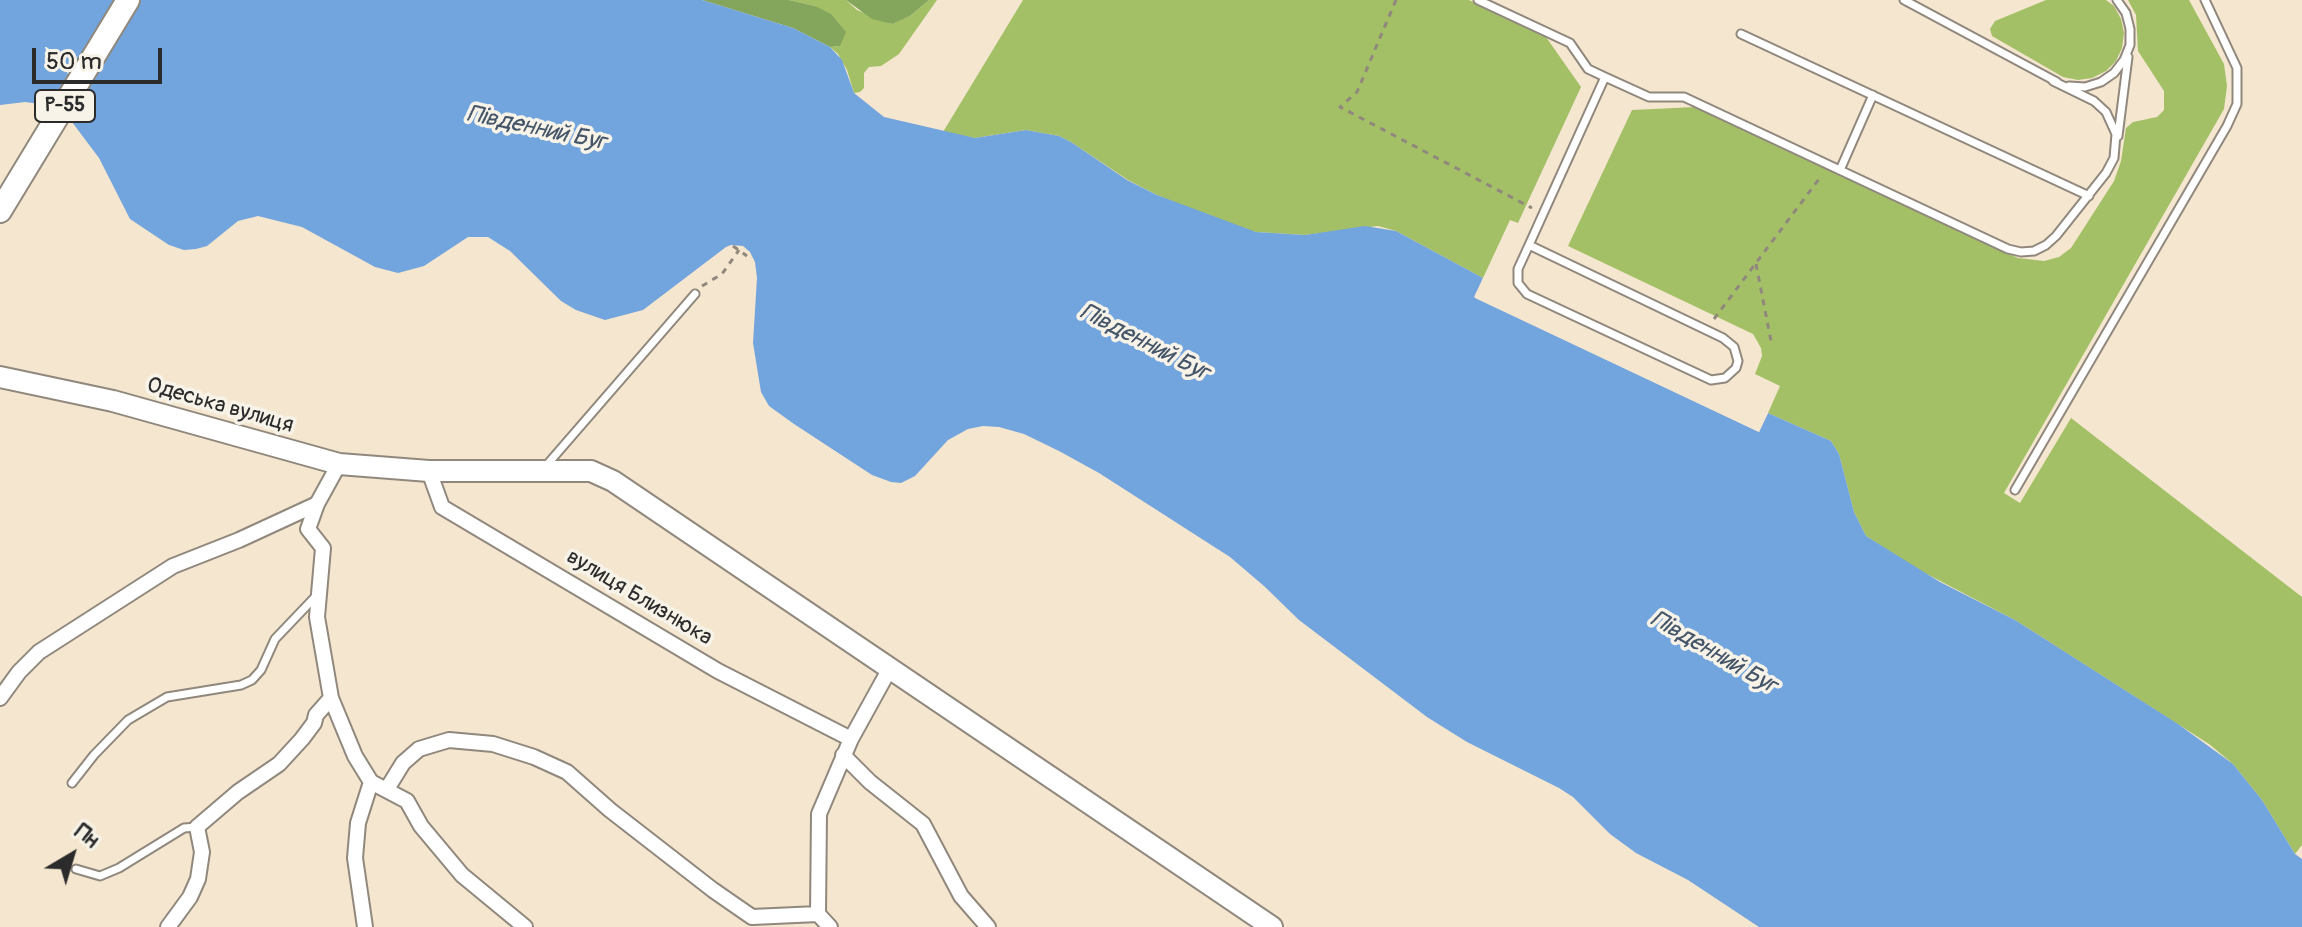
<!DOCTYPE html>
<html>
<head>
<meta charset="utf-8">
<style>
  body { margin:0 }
  #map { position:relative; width:2302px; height:927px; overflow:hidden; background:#f4e6cf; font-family:Pangolin,sans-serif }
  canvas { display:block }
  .north { position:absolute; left:32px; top:815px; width:80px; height:80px; -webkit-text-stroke:6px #f7f3e8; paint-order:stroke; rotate:38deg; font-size:22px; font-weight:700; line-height:32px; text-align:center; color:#2b2b2b }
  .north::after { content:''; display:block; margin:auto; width:28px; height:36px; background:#2b2b2b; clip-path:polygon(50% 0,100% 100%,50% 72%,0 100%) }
  .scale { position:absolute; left:32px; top:48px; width:130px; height:36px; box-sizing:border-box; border:4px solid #2b2b2b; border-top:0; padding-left:10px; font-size:24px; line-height:28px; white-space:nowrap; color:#2b2b2b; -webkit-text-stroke:6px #f7f3e8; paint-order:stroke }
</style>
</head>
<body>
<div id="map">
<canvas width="2302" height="927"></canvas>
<div class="north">Пн</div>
<div class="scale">50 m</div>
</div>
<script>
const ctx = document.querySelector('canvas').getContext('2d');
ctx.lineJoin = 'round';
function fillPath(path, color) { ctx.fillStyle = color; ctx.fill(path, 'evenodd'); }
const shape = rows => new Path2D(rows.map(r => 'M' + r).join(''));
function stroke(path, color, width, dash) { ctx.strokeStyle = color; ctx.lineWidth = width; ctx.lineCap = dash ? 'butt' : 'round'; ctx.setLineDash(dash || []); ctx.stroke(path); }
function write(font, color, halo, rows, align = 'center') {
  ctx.font = font + ' Pangolin,sans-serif'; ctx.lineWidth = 7; ctx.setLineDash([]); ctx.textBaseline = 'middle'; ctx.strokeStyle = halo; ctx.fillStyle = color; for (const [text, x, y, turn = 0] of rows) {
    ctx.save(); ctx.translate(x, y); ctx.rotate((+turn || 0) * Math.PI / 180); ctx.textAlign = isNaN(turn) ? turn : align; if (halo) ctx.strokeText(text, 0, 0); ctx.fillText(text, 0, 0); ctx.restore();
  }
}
fillPath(shape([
  [789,0,846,0,857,10,891,24,910,16,929,0,937,0,899,54,881,66,869,67,864,73,864,88,860,92,854,93,847,70,838,54,830,47,840,46,815,6],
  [1023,0,1469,0,1546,37,1581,87,1518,223,1510,220,1483,278,1396,231,1378,226,1305,235,1256,232,1235,227,1157,195,1128,180,1071,142,1059,136,1026,130,975,138,943,132],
  [2046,0,2106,0,2114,6,2121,19,2124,33,2122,48,2116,61,2106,71,2092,78,2078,80,2063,77,1992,36,1990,29,1995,21],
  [2128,0,2189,0,2224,64,2227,86,2224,109,2004,493,2020,503,2071,418,2302,597,2302,845,2295,854,2262,800,2233,764,2209,744,2015,620,1921,571,1866,536,1854,512,1839,454,1831,441,1768,413,1780,386,1755,374,1762,356,1761,348,1753,334,1568,246,1632,110,1695,107,2018,258,2044,261,2059,257,2071,248,2114,181,2121,161,2126,128,2133,122,2157,117,2164,110,2164,91,2138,51,2136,15]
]), '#a4c067');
fillPath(shape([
  [702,0,789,0,815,6,831,14,846,32,840,46,830,47,793,28],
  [846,0,929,0,910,16,892,24,872,19]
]), '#83a65c');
fillPath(shape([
  [0,0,702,0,793,28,830,47,842,60,854,93,884,117,975,138,1026,130,1059,136,1071,142,1127,180,1157,195,1256,232,1305,235,1365,226,1396,231,1483,278,1475,298,1759,432,1768,413,1831,441,1839,454,1854,512,1866,536,1940,582,2015,620,2178,724,2233,764,2262,800,2295,854,2302,859,2302,927,1759,927,1688,880,1636,853,1610,834,1573,797,1559,788,1467,742,1427,717,1299,620,1264,586,1230,557,1099,473,1059,451,1024,434,999,427,983,426,968,429,948,440,915,476,901,483,891,482,872,475,794,424,769,406,761,392,753,343,757,278,755,262,750,252,743,246,731,245,726,247,643,310,605,320,576,310,561,301,510,251,488,237,468,237,424,266,398,273,375,267,302,227,258,216,238,221,207,246,196,249,184,250,169,245,130,219,99,158,72,122,52,108,40,104,25,102,0,105]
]), '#72a4dd');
fillPath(shape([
  [1483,278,1487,280,1479,295,1757,427,1765,411,1768,413,1759,432,1474,297]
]), '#f4e6cf');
const lane = shape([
  [1478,0,1570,43,1588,69,1605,77,1649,97,1684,97,2008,249,2021,252,2034,251,2046,245,2056,236,2106,173,2114,158,2116,134,2106,112,2094,101,2053,81],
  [1904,0,2057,82],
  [1741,34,2089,196],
  [2069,86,2085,87,2101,82,2114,73,2124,60,2130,45,2130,29,2126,13,2117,0],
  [2118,136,2128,57],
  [1840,170,1873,95],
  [1529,245,1723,338,1734,347,1738,361,1736,368,1725,378,1711,380,1527,294,1518,283,1518,269,1529,245,1605,77],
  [545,467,695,294],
  [2015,490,2227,126,2237,104,2237,68,2205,0],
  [72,783,94,755,128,720,167,697,241,685,252,680,261,670,275,639,317,595],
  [76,869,100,876,119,868,184,828,197,827]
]);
const street = shape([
  [339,464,317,504,308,529,323,548,317,617,331,698,355,756,371,782,407,801,421,826,462,875,525,927],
  [429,471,442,507,718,671,851,739],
  [0,698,19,672,39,652,173,566,239,540,317,504],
  [843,755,870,782,923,824,961,896,988,927],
  [387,789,403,763,419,749,449,740,493,744,534,757,567,772,610,810,713,890,752,917,818,914,830,927],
  [818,914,819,814,851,739,889,670],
  [168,927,190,897,198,879,202,852,197,827,238,792,279,764,302,739,314,723,316,715,331,698],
  [365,927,355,858,358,823,371,782]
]);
const secondary = shape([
  [0,377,113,401,339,464,429,471,591,471,613,481,1272,927]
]);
const primary = shape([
  [0,211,128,0]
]);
stroke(lane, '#90887d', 11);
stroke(street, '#90887d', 18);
stroke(secondary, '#90887d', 24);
stroke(primary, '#90887d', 26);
stroke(shape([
  [1396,0,1357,92,1340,107,1532,208],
  [733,246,747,256],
  [1756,264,1771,341],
  [702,286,722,274,739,250],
  [1714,319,1822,175]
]), '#90887d', 3, [6, 6]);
stroke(lane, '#fff', 7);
stroke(street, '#fff', 14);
stroke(secondary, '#fff', 20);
stroke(primary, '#fff', 22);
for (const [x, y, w] of [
  [65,106,60]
]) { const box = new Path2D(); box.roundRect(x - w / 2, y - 16, w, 32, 6); ctx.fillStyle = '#f7f3e8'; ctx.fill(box); stroke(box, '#2b2b2b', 2); }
write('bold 20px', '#2b2b2b', null, [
  ["Р-55",65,106]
]);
write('22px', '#2b2b2b', '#f7f3e8', [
  ["Одеська вулиця",220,406,16],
  ["вулиця Близнюка",639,598,31]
]);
write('italic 24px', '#445569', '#f7f3e8', [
  ["Південний Буг",536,129,12],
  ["Південний Буг",1144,343,27],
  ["Південний Буг",1713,653,30]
]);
</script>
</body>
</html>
